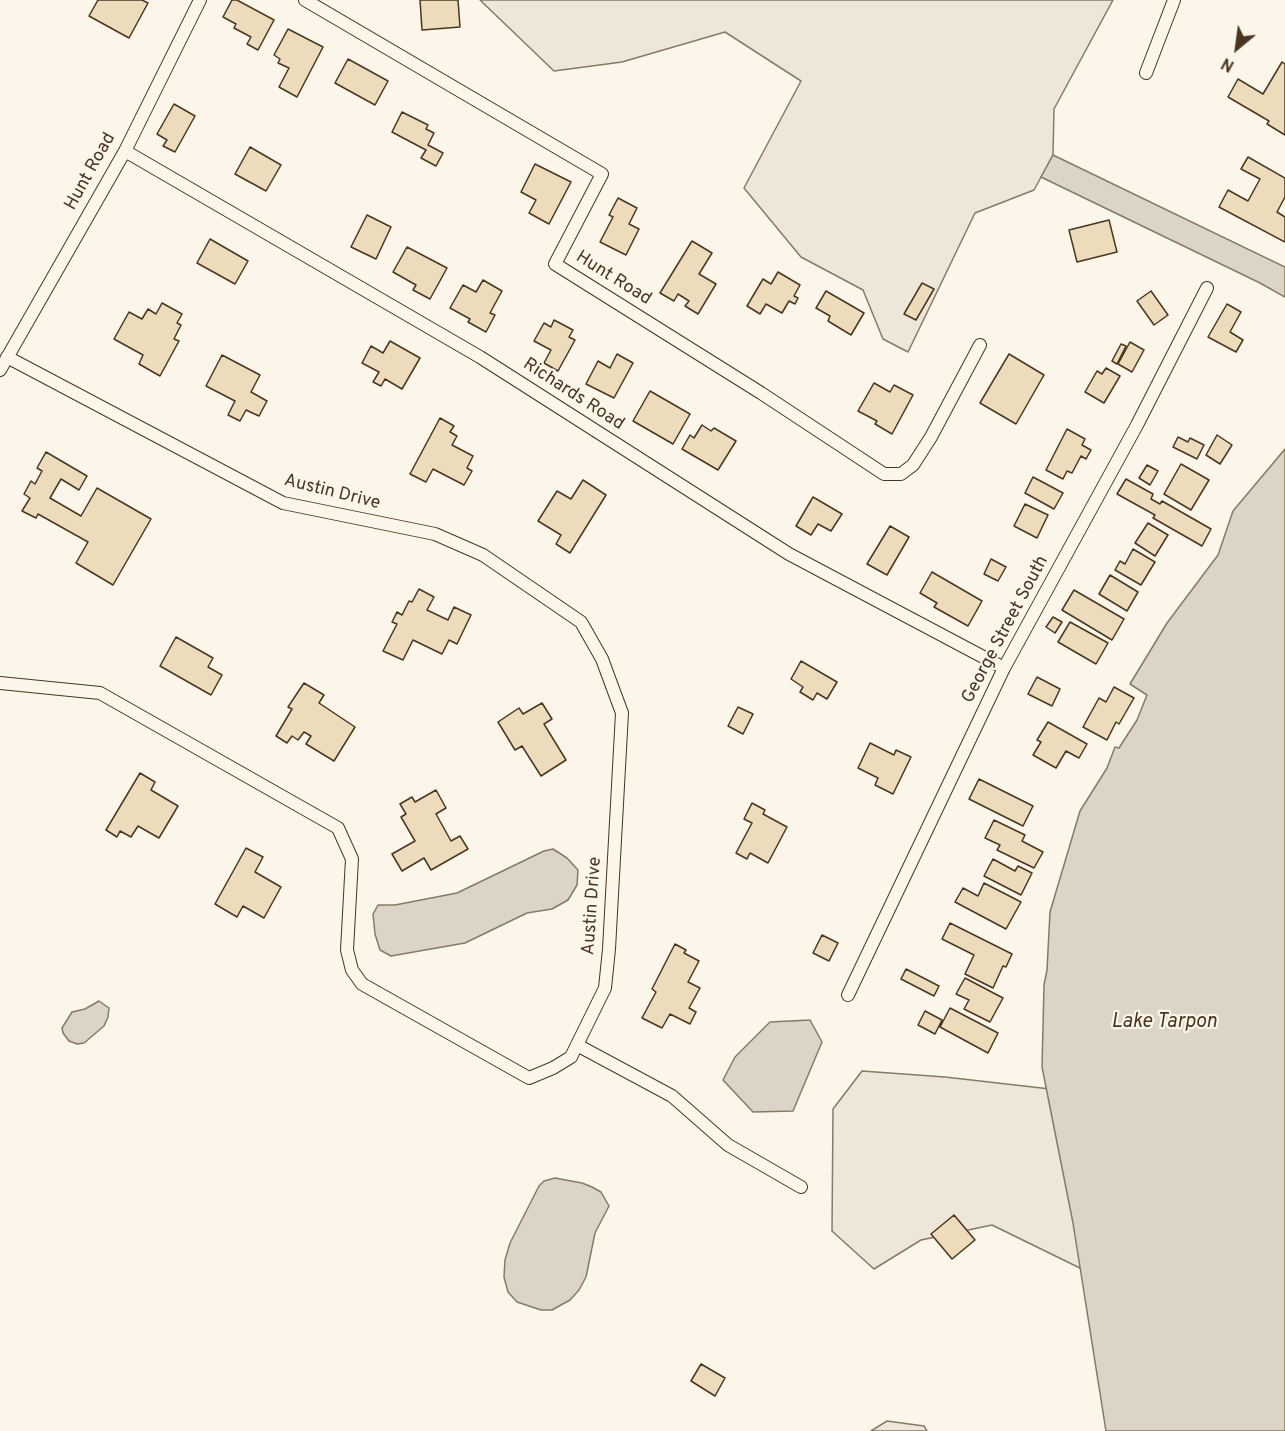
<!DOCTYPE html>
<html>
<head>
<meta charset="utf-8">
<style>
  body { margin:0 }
  #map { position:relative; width:1285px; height:1431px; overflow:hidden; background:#fbf6e9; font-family:Overpass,sans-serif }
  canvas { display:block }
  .north { position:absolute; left:1207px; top:18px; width:60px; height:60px; -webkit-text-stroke:4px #fbf6e9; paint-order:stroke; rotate:209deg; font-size:16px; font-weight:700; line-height:24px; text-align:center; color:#4a3520 }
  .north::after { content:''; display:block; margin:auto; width:21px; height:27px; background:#4a3520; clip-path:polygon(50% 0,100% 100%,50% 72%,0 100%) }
</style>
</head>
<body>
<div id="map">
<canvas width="1285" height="1431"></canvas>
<div class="north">N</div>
</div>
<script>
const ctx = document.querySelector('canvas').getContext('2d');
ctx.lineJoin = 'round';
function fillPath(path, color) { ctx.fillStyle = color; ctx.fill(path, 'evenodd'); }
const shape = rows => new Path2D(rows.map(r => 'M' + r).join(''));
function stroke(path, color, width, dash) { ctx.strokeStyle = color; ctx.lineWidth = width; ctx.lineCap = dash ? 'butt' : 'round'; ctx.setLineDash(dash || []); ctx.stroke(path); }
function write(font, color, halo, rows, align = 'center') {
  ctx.font = font + ' Overpass,sans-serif'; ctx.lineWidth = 4.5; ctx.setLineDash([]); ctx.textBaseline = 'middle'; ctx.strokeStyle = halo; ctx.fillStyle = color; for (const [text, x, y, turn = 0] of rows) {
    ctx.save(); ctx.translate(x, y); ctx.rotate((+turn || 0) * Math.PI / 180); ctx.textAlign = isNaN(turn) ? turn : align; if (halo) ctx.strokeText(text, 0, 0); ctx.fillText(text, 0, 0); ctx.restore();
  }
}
const green = shape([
  [480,0,1113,0,1054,109,1053,155,1034,190,975,213,908,352,883,339,863,290,801,257,744,188,801,81,725,32,622,62,554,71,480,0],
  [862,1071,945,1077,1059,1090,1086,1271,992,1225,921,1240,874,1269,832,1231,833,1109,862,1071],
  [887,1421,924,1426,927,1431,871,1431,887,1421]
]);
fillPath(green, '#ede6d9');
stroke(green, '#887966', 1.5);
const water = shape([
  [1053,155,1285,267,1285,297,1260,283,1041,177,1053,155],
  [1285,449,1285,1431,1106,1431,1073,1223,1042,1067,1044,985,1047,970,1050,912,1080,811,1107,768,1115,747,1119,748,1137,720,1147,695,1130,684,1167,623,1218,555,1233,511,1285,449],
  [553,849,567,858,578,870,577,885,568,900,552,909,527,913,465,943,391,956,380,950,375,934,373,914,378,905,395,905,457,893,544,851,553,849],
  [99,1001,109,1008,108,1017,104,1026,84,1043,77,1044,69,1041,63,1033,62,1028,72,1012,85,1009,99,1001],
  [810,1020,822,1042,793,1111,753,1112,723,1080,735,1057,770,1022,810,1020],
  [555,1178,582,1183,592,1187,601,1192,609,1206,595,1233,586,1277,579,1290,570,1300,552,1310,541,1310,517,1302,508,1292,504,1277,505,1260,510,1243,539,1186,544,1181,555,1178]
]);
fillPath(water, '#dcd4c6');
stroke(water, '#887966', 1.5);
const building = shape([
  [98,0,142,0,148,3,129,38,89,16,98,0],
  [232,0,237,0,274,20,258,50,247,44,251,37,234,28,236,24,223,17,232,0],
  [420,0,458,0,460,27,422,30,420,0],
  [288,29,323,47,297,97,279,87,289,68,278,63,280,59,274,55,288,29],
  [348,59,388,81,375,105,335,83,348,59],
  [1282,62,1285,64,1285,135,1267,124,1269,121,1228,97,1238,79,1263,94,1282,62],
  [174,104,195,116,175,152,163,146,167,140,157,134,174,104],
  [402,112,428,125,426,129,434,133,428,145,443,153,436,166,421,158,426,150,392,132,402,112],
  [250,147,281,165,266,191,235,174,250,147],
  [1248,157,1285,178,1285,197,1277,212,1285,217,1285,242,1219,207,1228,190,1248,201,1260,179,1241,169,1248,157],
  [535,164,571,182,549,224,529,213,536,200,521,192,535,164],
  [618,198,637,208,629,224,639,229,626,255,600,242,613,217,609,215,618,198],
  [367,215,391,227,376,259,351,247,367,215],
  [1109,220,1117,252,1077,262,1069,230,1109,220],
  [210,239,248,261,235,284,197,263,210,239],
  [692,241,712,253,699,274,716,284,698,314,685,306,689,301,678,294,674,301,660,293,692,241],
  [407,247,447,268,430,299,413,290,416,285,393,272,407,247],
  [778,272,800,285,794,296,798,298,795,304,789,301,782,313,766,304,760,314,747,306,763,279,771,284,778,272],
  [483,280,502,291,490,313,495,315,486,332,468,322,470,319,450,308,463,285,476,292,483,280],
  [922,283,934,289,916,320,904,314,922,283],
  [826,291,864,313,851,335,828,321,830,316,816,308,826,291],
  [1151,291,1168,315,1154,325,1137,301,1151,291],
  [162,303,182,314,177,323,181,325,174,339,179,341,160,376,139,364,143,355,114,339,129,312,142,319,148,309,156,314,162,303],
  [1227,304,1241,312,1230,332,1243,340,1236,352,1208,337,1227,304],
  [554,320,573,330,569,337,575,340,558,371,544,363,551,350,534,341,544,323,551,327,554,320],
  [390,341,420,358,402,389,385,379,381,386,373,382,379,372,362,363,371,346,383,353,390,341],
  [1130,342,1144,350,1132,372,1118,364,1130,342],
  [1121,344,1126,346,1117,364,1112,361,1121,344],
  [617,354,633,363,614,398,586,384,598,361,610,368,617,354],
  [1009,354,1044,375,1016,424,980,403,1009,354],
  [222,355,260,375,251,392,267,401,259,416,246,410,240,421,228,415,235,401,206,386,222,355],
  [1106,368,1120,376,1104,403,1085,392,1097,371,1102,374,1106,368],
  [874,383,890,392,894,385,913,395,892,434,875,424,877,421,858,411,874,383],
  [650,391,690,414,673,444,633,421,650,391],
  [440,418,454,426,450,432,457,436,452,445,473,456,467,468,472,471,464,485,433,469,426,482,410,474,440,418],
  [702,425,711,431,714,428,736,441,718,470,682,449,690,435,694,438,702,425],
  [1067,429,1085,439,1082,445,1091,450,1086,459,1081,456,1072,473,1067,471,1063,479,1046,470,1067,429],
  [1217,435,1232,445,1220,464,1206,455,1217,435],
  [1178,437,1188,442,1190,438,1204,445,1197,459,1173,447,1178,437],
  [46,452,87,476,79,490,61,479,50,498,81,516,97,488,151,519,113,585,76,563,88,542,38,514,36,518,22,511,30,498,24,494,31,481,35,484,42,471,37,468,46,452],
  [1181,464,1209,480,1191,510,1164,494,1181,464],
  [1147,465,1158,471,1150,485,1139,478,1147,465],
  [1033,477,1063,493,1054,509,1025,493,1033,477],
  [1126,479,1153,494,1151,499,1160,504,1162,501,1211,529,1202,546,1153,518,1155,515,1117,494,1126,479],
  [583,480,606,495,570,553,556,544,561,535,538,521,557,491,571,499,583,480],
  [813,497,842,514,831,531,818,524,811,535,796,526,813,497],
  [1025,504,1048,515,1037,538,1014,526,1025,504],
  [1148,523,1168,535,1155,556,1135,543,1148,523],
  [890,526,909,537,887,575,867,564,890,526],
  [1133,549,1155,562,1141,585,1115,570,1120,561,1125,564,1133,549],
  [991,559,1006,567,998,581,984,574,991,559],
  [932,572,982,601,968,626,934,607,937,603,920,593,932,572],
  [1110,575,1138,592,1127,611,1099,594,1110,575],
  [419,589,434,597,427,610,448,620,454,607,471,615,457,644,449,640,442,654,413,640,403,660,383,651,397,624,392,622,397,612,402,615,409,601,412,602,419,589],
  [1074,590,1124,619,1112,640,1062,610,1074,590],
  [1053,617,1062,622,1055,633,1046,627,1053,617],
  [1070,622,1108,643,1096,664,1058,642,1070,622],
  [176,637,213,658,208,667,222,675,211,695,160,666,176,637],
  [801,661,837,682,827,699,817,693,813,700,800,692,803,687,791,679,801,661],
  [1037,677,1060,689,1052,706,1028,694,1037,677],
  [304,683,324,695,319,703,355,727,334,761,306,744,311,736,304,732,298,740,292,736,287,743,276,736,292,709,288,707,304,683],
  [1114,687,1134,698,1119,724,1116,722,1107,740,1083,727,1099,698,1106,702,1114,687],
  [542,703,552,719,544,724,566,760,541,776,522,746,515,750,498,722,519,708,523,714,542,703],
  [738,707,753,714,743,734,728,726,738,707],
  [1048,722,1087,744,1079,758,1066,751,1056,768,1033,755,1041,742,1037,740,1048,722],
  [870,743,894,755,896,750,911,757,893,794,875,785,878,778,858,768,870,743],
  [140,773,155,782,151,790,178,806,159,838,138,826,131,837,120,831,117,837,106,830,140,773],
  [979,779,1033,806,1023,826,969,799,979,779],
  [436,790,446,808,436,814,451,841,460,836,468,849,431,870,424,858,402,871,392,854,415,841,401,817,406,814,400,804,412,797,415,802,436,790],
  [752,803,765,810,763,814,787,827,768,863,750,853,747,859,736,853,752,823,744,819,752,803],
  [994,820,1025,835,1022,841,1043,852,1034,868,997,850,1000,845,985,838,994,820],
  [246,848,263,857,255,872,281,887,264,918,243,906,237,917,215,904,246,848],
  [993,859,1015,871,1018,866,1032,873,1021,895,984,876,993,859],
  [984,883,1021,902,1006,929,955,902,963,888,978,896,984,883],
  [950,923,1012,954,1006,967,1003,966,993,988,965,974,974,955,942,939,950,923],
  [822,935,838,943,829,961,813,953,822,935],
  [675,944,686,950,684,953,699,961,688,982,700,988,689,1008,696,1012,690,1024,670,1014,662,1028,642,1018,656,992,652,989,675,944],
  [906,969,939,986,934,996,901,979,906,969],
  [965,978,1003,998,990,1022,964,1009,969,1000,956,994,965,978],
  [950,1008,998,1033,988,1053,940,1027,950,1008],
  [925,1011,942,1020,935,1034,918,1025,925,1011],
  [954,1215,975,1240,952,1259,931,1234,954,1215],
  [701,1364,725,1378,715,1396,691,1381,701,1364]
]);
fillPath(building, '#ecdcbc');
stroke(building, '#4a3520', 1.5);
const minor = shape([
  [305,0,602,174,555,264,761,393,884,474,901,474,913,465,931,437,980,345],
  [1146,73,1174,0],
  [125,151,480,357,789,554,1004,668],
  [0,370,125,151,200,0],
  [0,683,100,693,338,828,352,859,347,950,352,970,362,984,529,1078,553,1068,571,1057,605,988,609,949,622,713,602,659,581,622,483,555,435,534,283,503,7,357],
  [848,995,1004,668,1137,425,1207,288],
  [577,1045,672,1096,728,1145,801,1187]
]);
stroke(minor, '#4a3520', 14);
stroke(minor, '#fbf6e9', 12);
write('18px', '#4a3520', '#fbf6e9', [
  ["Hunt Road",91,172,-61],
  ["Hunt Road",613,279,32],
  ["Richards Road",573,395,33],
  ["Austin Drive",332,493,14],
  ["George Street South",1006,630,-62],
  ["Austin Drive",593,906,-86]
]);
write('italic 20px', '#4a3520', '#fbf6e9', [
  ["Lake Tarpon",1164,1023]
]);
</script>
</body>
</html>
